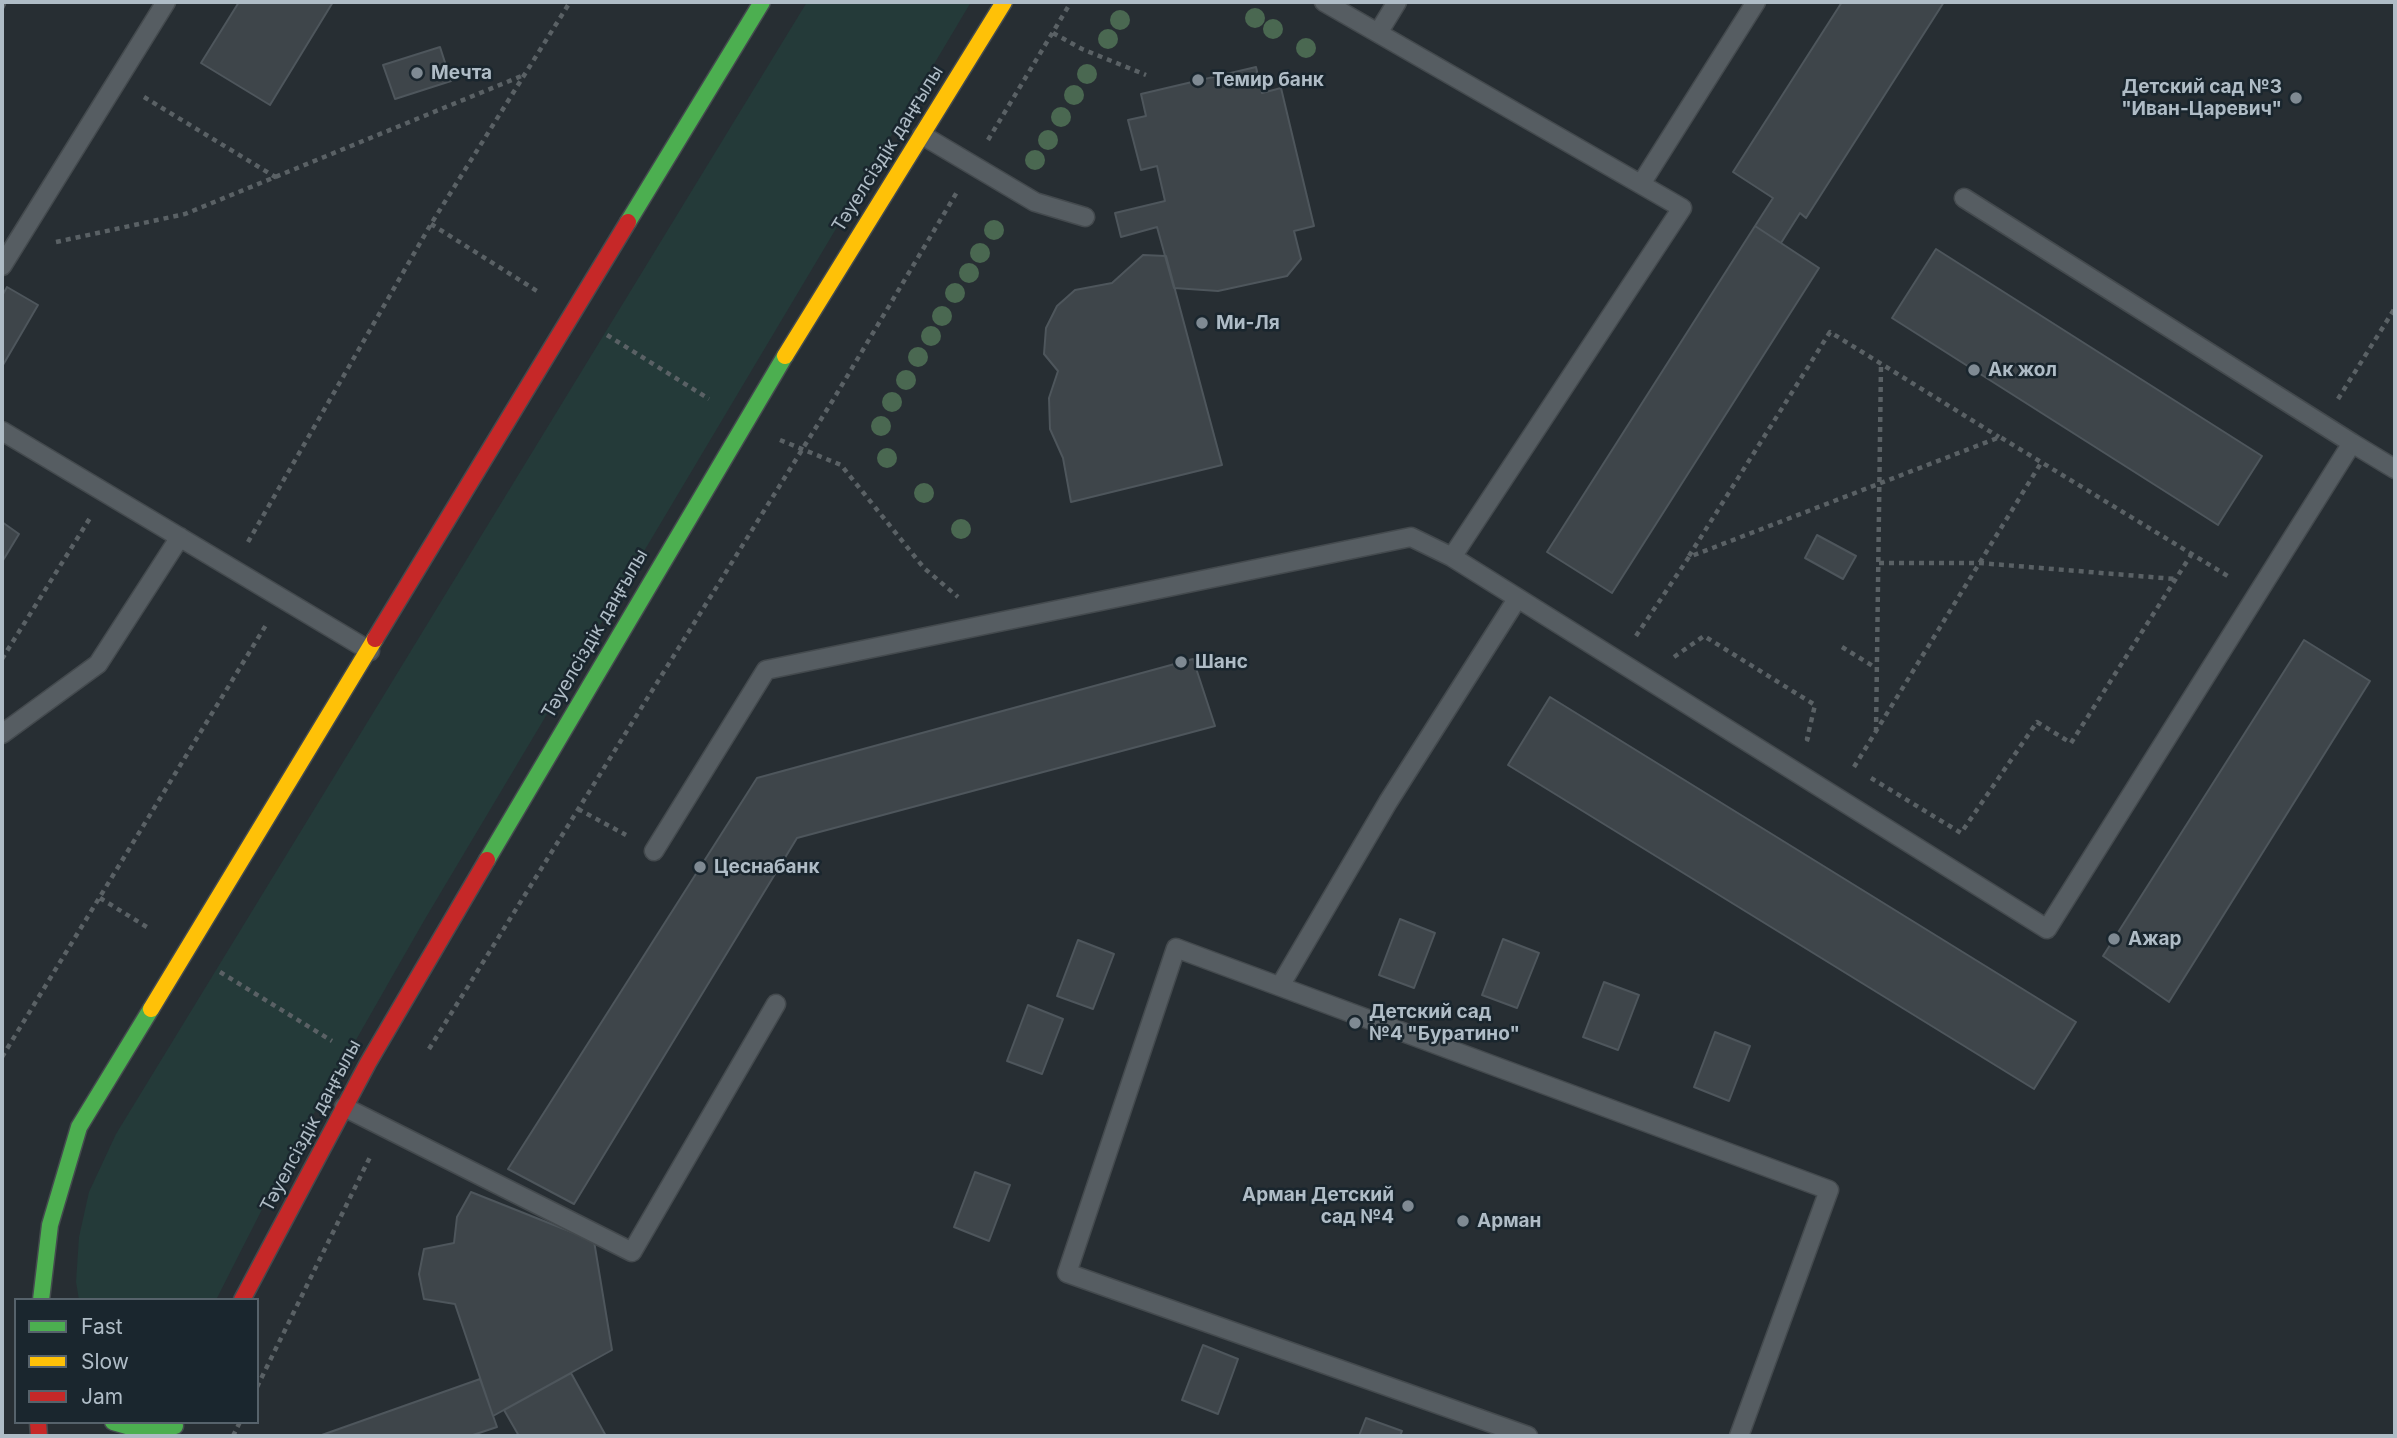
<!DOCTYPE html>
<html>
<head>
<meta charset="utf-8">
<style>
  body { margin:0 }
  #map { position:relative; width:2397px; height:1438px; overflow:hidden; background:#272e33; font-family:Inter,sans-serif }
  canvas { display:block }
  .frame { position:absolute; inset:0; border:4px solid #afbcc6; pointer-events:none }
  .legend { position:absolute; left:14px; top:1298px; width:245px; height:126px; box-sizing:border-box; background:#1a262e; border:2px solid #56626b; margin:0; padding:9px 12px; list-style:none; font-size:21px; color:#afbcc6 }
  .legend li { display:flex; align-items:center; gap:14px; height:35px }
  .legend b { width:35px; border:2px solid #56626b }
</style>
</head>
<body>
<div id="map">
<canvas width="2397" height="1438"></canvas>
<div class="frame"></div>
<ul class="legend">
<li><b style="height:9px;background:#4caf50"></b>Fast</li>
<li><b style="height:9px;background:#ffc107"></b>Slow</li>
<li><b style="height:9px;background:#c62828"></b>Jam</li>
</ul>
</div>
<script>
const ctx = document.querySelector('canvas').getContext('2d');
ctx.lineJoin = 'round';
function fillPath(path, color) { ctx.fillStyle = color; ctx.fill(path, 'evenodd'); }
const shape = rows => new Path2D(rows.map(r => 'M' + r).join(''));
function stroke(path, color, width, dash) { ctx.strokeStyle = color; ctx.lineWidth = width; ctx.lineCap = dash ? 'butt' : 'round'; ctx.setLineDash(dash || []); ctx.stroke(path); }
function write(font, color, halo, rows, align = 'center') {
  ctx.font = font + ' Inter,sans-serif'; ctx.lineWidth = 5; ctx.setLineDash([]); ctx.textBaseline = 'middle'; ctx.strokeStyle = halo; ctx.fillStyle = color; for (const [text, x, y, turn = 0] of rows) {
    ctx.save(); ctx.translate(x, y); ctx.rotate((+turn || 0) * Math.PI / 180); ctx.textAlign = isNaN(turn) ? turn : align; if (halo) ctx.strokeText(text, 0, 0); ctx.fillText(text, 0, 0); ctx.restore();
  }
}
fillPath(shape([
  [807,2,971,2,425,919,284,1166,216,1300,79,1300,76,1282,79,1237,89,1192,116,1134]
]), '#243a39');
const building = shape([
  [239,2,333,2,270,105,201,63,239,2],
  [1842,2,1944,2,1806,218,1800,213,1781,243,1755,226,1773,198,1733,172,1842,2],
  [440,47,451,81,395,99,383,65,440,47],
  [1256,67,1262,93,1281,88,1314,226,1294,231,1301,259,1287,276,1218,291,1174,288,1157,227,1121,237,1115,213,1165,201,1157,166,1141,170,1128,120,1146,116,1141,94,1256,67],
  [1755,226,1819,268,1612,593,1547,552,1755,226],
  [1936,249,2262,456,2218,525,1892,318,1936,249],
  [1143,255,1166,256,1222,465,1071,502,1063,458,1050,429,1049,398,1058,371,1044,354,1046,328,1057,306,1075,290,1112,283,1143,255],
  [7,287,38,305,3,365,2,296,7,287],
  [2,522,19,534,2,562,2,522],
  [1817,535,1856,556,1843,579,1805,558,1817,535],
  [2304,640,2370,681,2169,1002,2103,956,2304,640],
  [1193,659,1215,726,797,838,574,1204,508,1169,757,778,1193,659],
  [1550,697,2076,1022,2034,1089,1508,765,1550,697],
  [1400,919,1435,933,1414,988,1379,975,1400,919],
  [1503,939,1539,953,1517,1008,1482,995,1503,939],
  [1078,940,1114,954,1093,1009,1057,996,1078,940],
  [1604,982,1639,995,1618,1050,1583,1037,1604,982],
  [1028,1005,1063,1019,1042,1074,1007,1061,1028,1005],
  [1715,1032,1750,1046,1729,1101,1694,1087,1715,1032],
  [975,1172,1010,1185,989,1241,954,1227,975,1172],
  [471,1192,594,1241,612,1350,493,1416,455,1304,424,1299,419,1274,424,1249,454,1243,457,1217,471,1192],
  [1203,1345,1238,1359,1218,1414,1182,1400,1203,1345],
  [571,1373,606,1436,519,1436,504,1410,571,1373],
  [480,1379,497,1427,470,1436,319,1436,480,1379],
  [1366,1418,1402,1431,1400,1436,1359,1436,1366,1418]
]);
fillPath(building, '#3e454a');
stroke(building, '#4e565c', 2);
const lane = shape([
  [1324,2,1682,208,1452,557,2047,929,2352,443,1964,198],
  [1378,33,1397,2],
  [922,135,1035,202,1085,217],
  [1641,184,1756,2],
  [2,266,166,2],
  [2,431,370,651],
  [2352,443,2395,469],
  [2,734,98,664,180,537],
  [654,851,766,670,1411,537,1452,557],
  [1280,986,1388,802,1517,599],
  [344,1107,632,1252,776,1004],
  [1528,1436,1067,1273,1176,948,1829,1190,1739,1436]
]);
const fast = shape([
  [628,222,762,2],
  [487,860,785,356],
  [41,1300,50,1225,79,1127,151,1009],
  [113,1422,144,1431,175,1426]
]);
const slow = shape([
  [785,356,1004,2],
  [151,1009,375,639]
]);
const jam = shape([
  [375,639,628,222],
  [242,1300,368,1063,487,860],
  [38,1422,39,1436]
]);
stroke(lane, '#444a4e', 21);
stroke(fast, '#444a4e', 19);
stroke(slow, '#444a4e', 19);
stroke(jam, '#444a4e', 19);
stroke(shape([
  [2,8,5,2],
  [1053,33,1082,49,1146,75],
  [144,97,277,178],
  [988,140,1071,2],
  [431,224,537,291],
  [56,242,185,214,524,75],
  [607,335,709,399],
  [2338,399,2395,308],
  [780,440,841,465,924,568,958,597],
  [248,542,431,224,570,2],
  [1689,556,1830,332,1999,437],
  [1879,563,1980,563,2175,579],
  [1636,636,1689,557,2000,437,2231,578],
  [1842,647,1876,668],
  [1674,657,1704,636,1815,705,1807,739,1810,740],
  [2,659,90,518],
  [1876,732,1881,364],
  [1854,767,2041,463],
  [1871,778,1961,833,2037,722,2071,743,2191,555],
  [578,809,626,835],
  [100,898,150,929],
  [220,972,332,1041],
  [429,1049,833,400,957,192],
  [2,1057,266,625],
  [257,1387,371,1155],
  [233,1436,240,1422]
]), '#5a6165', 4.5, [5, 5]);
stroke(lane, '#565d62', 18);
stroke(fast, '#4caf50', 16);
stroke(slow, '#ffc107', 16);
stroke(jam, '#c62828', 16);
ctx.fillStyle = '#4a6851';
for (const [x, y] of [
  [1255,18],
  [1120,20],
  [1273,29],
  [1108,39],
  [1306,48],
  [1087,74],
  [1074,95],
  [1061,117],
  [1048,140],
  [1035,160],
  [994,230],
  [980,253],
  [969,273],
  [955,293],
  [942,316],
  [931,336],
  [918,357],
  [906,380],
  [892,402],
  [881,426],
  [887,458],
  [924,493],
  [961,529]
]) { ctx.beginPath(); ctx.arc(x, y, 10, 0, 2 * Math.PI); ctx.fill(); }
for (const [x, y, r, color] of [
  [417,73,7,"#7f8a93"],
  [1198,80,7,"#7f8a93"],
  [2296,98,7,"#7f8a93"],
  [1202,323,7,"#7f8a93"],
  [1974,370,7,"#7f8a93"],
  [1181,662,7,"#7f8a93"],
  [700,867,7,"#7f8a93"],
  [2114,939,7,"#7f8a93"],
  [1355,1023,7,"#7f8a93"],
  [1408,1206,7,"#7f8a93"],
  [1463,1221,7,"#7f8a93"]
]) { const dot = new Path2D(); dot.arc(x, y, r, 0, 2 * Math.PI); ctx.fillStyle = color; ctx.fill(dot); stroke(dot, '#1a262e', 2.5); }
write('bold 19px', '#afbcc6', '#1a262e', [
  ["Мечта",431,73],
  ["Темир банк",1212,80],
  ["Детский сад №3",2282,87,"right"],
  ["\"Иван-Царевич\"",2282,109,"right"],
  ["Ми-Ля",1216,323],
  ["Ак жол",1988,370],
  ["Шанс",1195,662],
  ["Цеснабанк",714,867],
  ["Ажар",2128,939],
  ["Детский сад",1369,1012],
  ["№4 \"Буратино\"",1369,1034],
  ["Арман Детский",1394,1195,"right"],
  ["сад №4",1394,1217,"right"],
  ["Арман",1477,1221]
], 'left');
write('19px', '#afbcc6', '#1a262e', [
  ["Тәуелсіздік даңғылы",888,149,-58],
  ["Тәуелсіздік даңғылы",595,634,-60],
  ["Тәуелсіздік даңғылы",311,1126,-62]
]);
</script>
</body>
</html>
